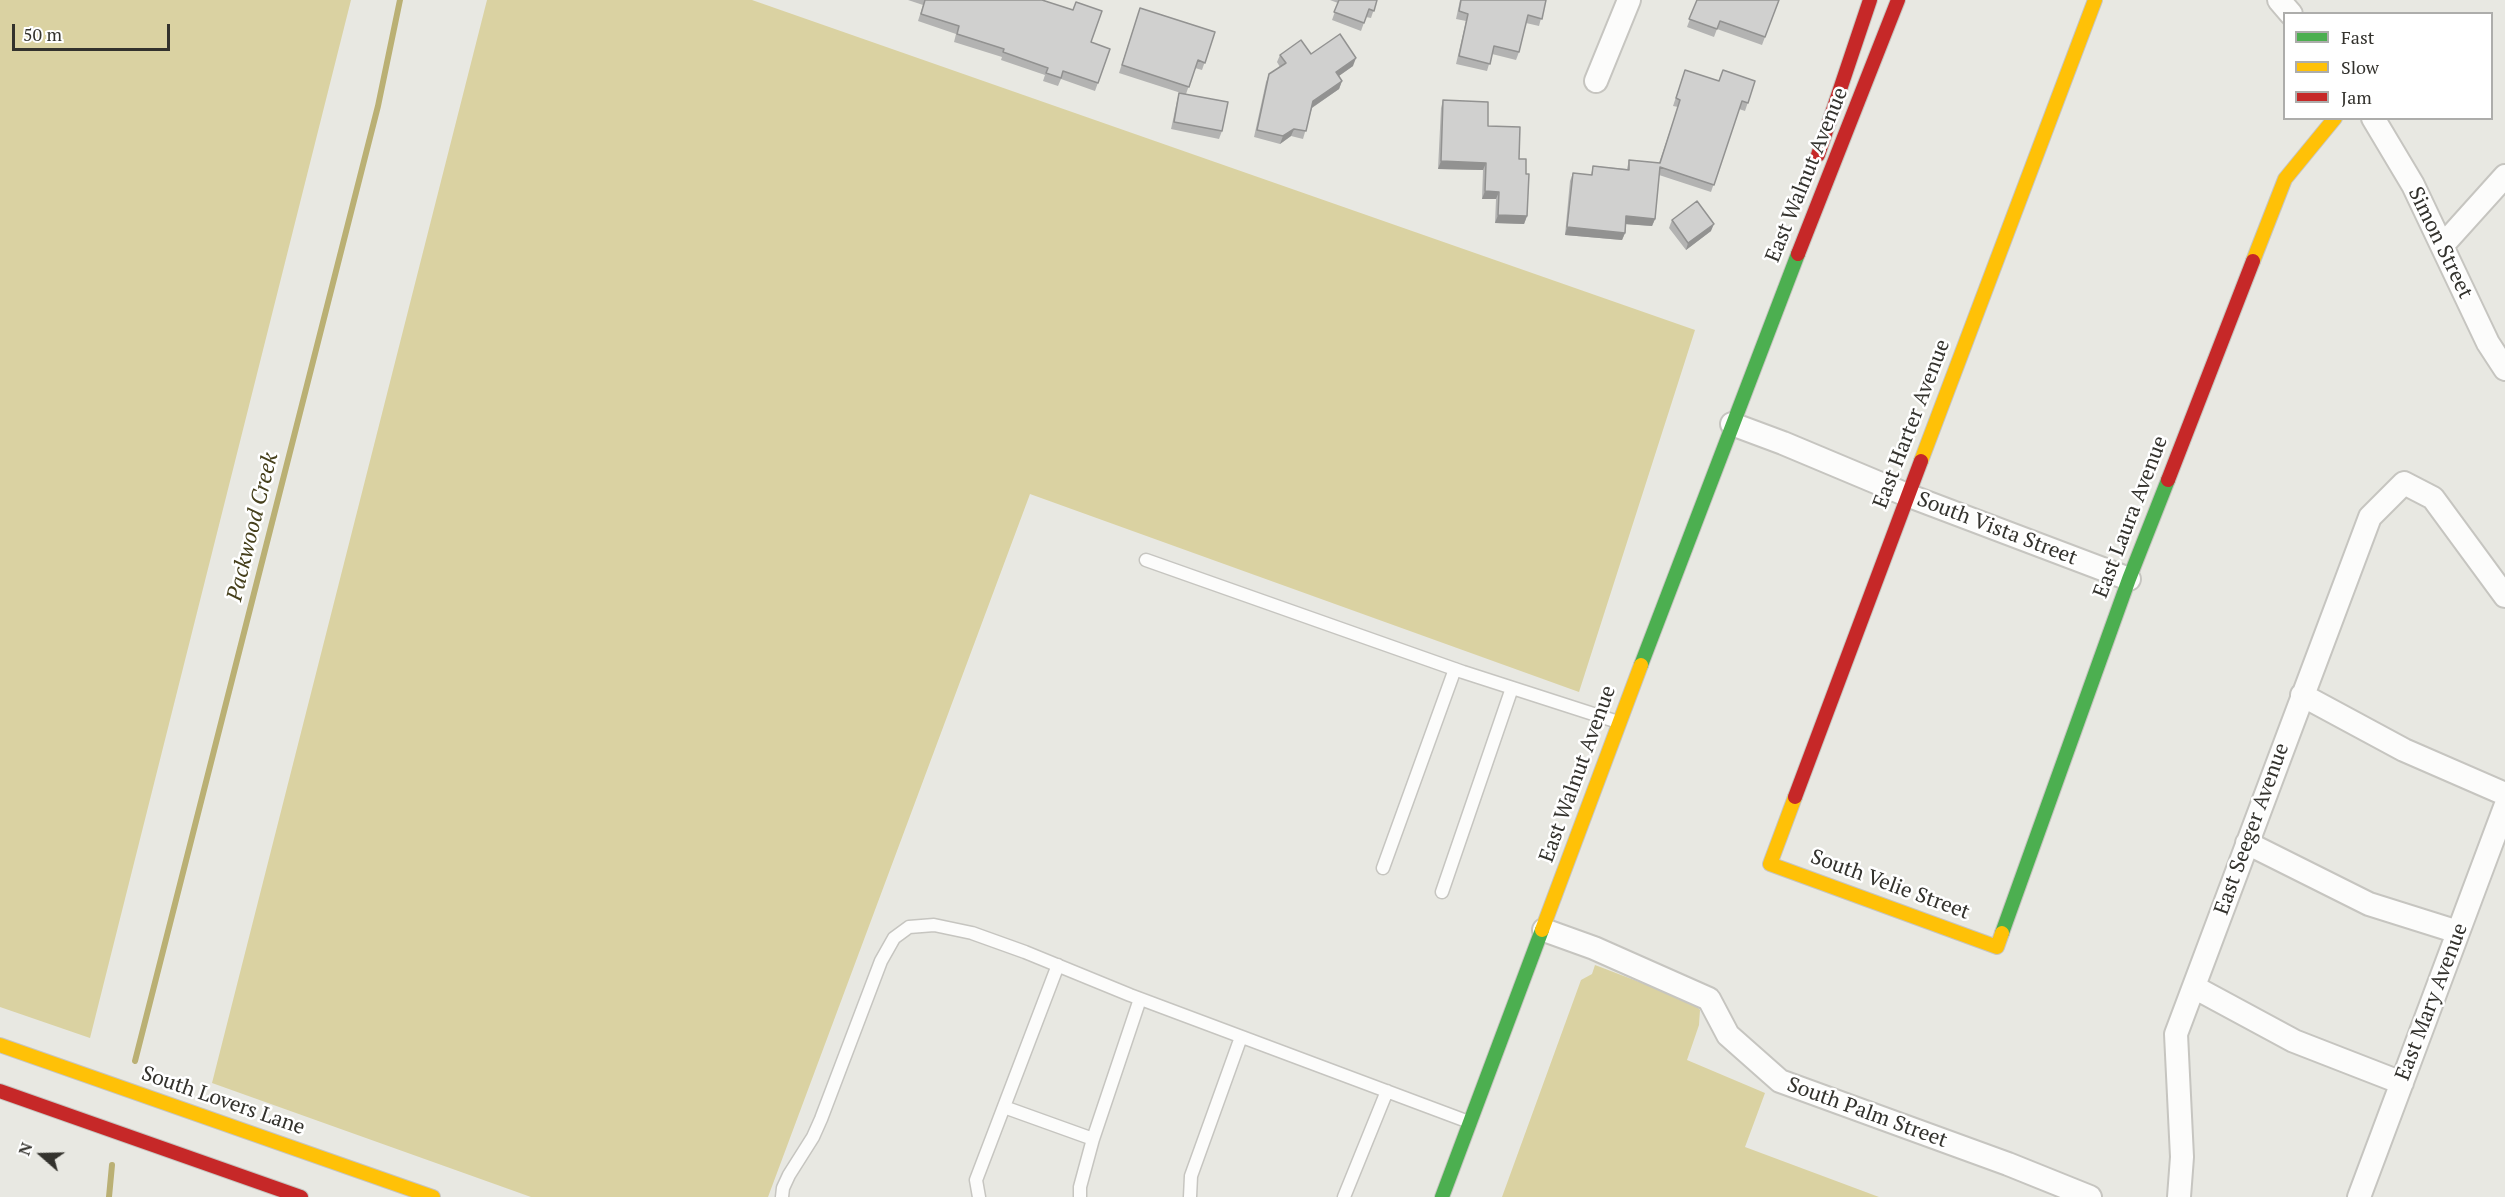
<!DOCTYPE html>
<html>
<head>
<meta charset="utf-8">
<style>
  body { margin:0 }
  #map { position:relative; width:2505px; height:1197px; overflow:hidden; background:#e8e8e2; font-family:"PT Serif",serif }
  canvas { display:block }
  .legend { position:absolute; left:2283px; top:12px; width:210px; height:108px; box-sizing:border-box; background:#fff; border:2px solid #adadab; margin:0; padding:8px 10px; list-style:none; font-size:18px; color:#33322d }
  .legend li { display:flex; align-items:center; gap:12px; height:30px }
  .legend b { width:30px; border:2px solid #adadab }
  .north { position:absolute; left:12px; top:1125px; width:60px; height:60px; -webkit-text-stroke:4px #fff; paint-order:stroke; rotate:290deg; font-size:16px; font-weight:700; line-height:24px; text-align:center; color:#33322d }
  .north::after { content:''; display:block; margin:auto; width:21px; height:27px; background:#33322d; clip-path:polygon(50% 0,100% 100%,50% 72%,0 100%) }
  .scale { position:absolute; left:12px; top:24px; width:158px; height:27px; box-sizing:border-box; border:3px solid #33322d; border-top:0; padding-left:8px; font-size:18px; line-height:21px; white-space:nowrap; color:#33322d; -webkit-text-stroke:4px #fff; paint-order:stroke }
</style>
</head>
<body>
<div id="map">
<canvas width="2505" height="1197"></canvas>
<ul class="legend">
<li><b style="height:8px;background:#4caf50"></b>Fast</li>
<li><b style="height:8px;background:#ffc107"></b>Slow</li>
<li><b style="height:8px;background:#c62828"></b>Jam</li>
</ul>
<div class="north">N</div>
<div class="scale">50 m</div>
</div>
<script>
const ctx = document.querySelector('canvas').getContext('2d');
ctx.lineJoin = 'round';
function fillPath(path, color) { ctx.fillStyle = color; ctx.fill(path, 'evenodd'); }
const shape = rows => new Path2D(rows.map(r => 'M' + r).join(''));
function stroke(path, color, width, dash) { ctx.strokeStyle = color; ctx.lineWidth = width; ctx.lineCap = dash ? 'butt' : 'round'; ctx.setLineDash(dash || []); ctx.stroke(path); }
function write(font, color, halo, rows, align = 'center') {
  ctx.font = font + ' "PT Serif",serif'; ctx.lineWidth = 5; ctx.setLineDash([]); ctx.textBaseline = 'middle'; ctx.strokeStyle = halo; ctx.fillStyle = color; for (const [text, x, y, turn = 0] of rows) {
    ctx.save(); ctx.translate(x, y); ctx.rotate((+turn || 0) * Math.PI / 180); ctx.textAlign = isNaN(turn) ? turn : align; if (halo) ctx.strokeText(text, 0, 0); ctx.fillText(text, 0, 0); ctx.restore();
  }
}
fillPath(shape([
  [0,0,351,0,90,1038,0,1007],
  [487,0,752,0,1695,330,1579,692,1030,494,768,1197,531,1197,212,1083],
  [1595,965,1692,1002,1700,1010,1699,1025,1687,1060,1765,1093,1745,1147,1879,1197,1502,1197,1581,980,1592,974]
]), '#dad2a2');
stroke(shape([
  [135,1061,378,106,400,0],
  [109,1197,112,1165]
]), '#bab074', 6);
const lane = shape([
  [1146,560,1463,672,1618,722],
  [1383,868,1455,669],
  [1442,892,1512,688],
  [1004,1107,1093,1139],
  [782,1197,783,1188,789,1175,813,1137,821,1119,881,961,894,938,909,927,934,925,972,933,1025,952,1130,995,1469,1122],
  [979,1197,976,1180,1058,965],
  [1080,1197,1080,1187,1093,1139,1140,999],
  [1190,1197,1191,1176,1241,1037],
  [1344,1197,1387,1091]
]);
const street = shape([
  [2279,0,2291,14],
  [1596,81,1629,0],
  [2373,118,2413,185,2488,343,2505,369],
  [2442,246,2505,176],
  [1732,424,1783,443,1907,495,2129,579],
  [2302,695,2404,750,2505,794],
  [2247,843,2369,904,2458,932],
  [1544,930,1594,948,1709,999,1728,1035,1780,1081,2008,1164,2090,1197],
  [2194,987,2294,1041,2402,1083],
  [2179,1197,2182,1157,2176,1034,2370,517,2404,483,2433,498,2505,596],
  [2359,1197,2505,807]
]);
const fast = shape([
  [1641,665,1798,254],
  [2002,933,2129,579,2168,480],
  [1442,1197,1542,930]
]);
const slow = shape([
  [2253,261,2285,179,2335,118],
  [1921,461,2095,0],
  [1795,797,1770,864,1997,947,2002,933],
  [1542,930,1641,665],
  [0,1045,433,1197]
]);
const jam = shape([
  [1818,155,1870,0],
  [1798,254,1898,0],
  [2168,480,2253,261],
  [1795,797,1921,461],
  [0,1091,301,1197]
]);
stroke(lane, '#c6c5c0', 15);
stroke(street, '#c6c5c0', 26);
stroke(fast, '#c6c5c0', 16);
stroke(slow, '#c6c5c0', 16);
stroke(jam, '#c6c5c0', 16);
stroke(lane, '#fcfcfb', 12);
stroke(street, '#fcfcfb', 22);
stroke(fast, '#4caf50', 14);
stroke(slow, '#ffc107', 14);
stroke(jam, '#c62828', 14);
fillPath(shape([
  [908,0,1042,0,1091,42,1110,49,1095,91,1061,79,1058,86,1043,81,1045,75,1001,60,1002,57,954,42,956,34,918,21,923,5],
  [1330,0,1377,0,1371,18,1366,17,1361,31,1332,20,1338,3],
  [1460,0,1546,0,1539,26,1526,23,1519,52,1516,60,1492,54,1487,71,1456,64,1466,21,1456,19],
  [1697,0,1779,0,1762,45,1717,29,1714,37,1687,27],
  [1140,8,1215,32,1202,70,1195,68,1186,94,1222,131,1219,139,1171,129,1177,101,1179,93,1184,94,1119,73],
  [1311,54,1353,66,1339,76,1342,81,1339,89,1312,108,1303,139,1291,136,1280,144,1254,137,1266,82,1269,74,1280,67,1277,62,1280,55],
  [1685,70,1719,81,1755,81,1745,111,1739,109,1711,192,1659,175,1655,219,1652,226,1626,224,1625,233,1622,240,1565,235,1570,181,1573,173,1591,175,1593,166,1627,169,1629,160,1659,163,1678,107,1673,106],
  [1443,100,1488,126,1519,159,1526,174,1527,216,1524,224,1495,223,1496,199,1482,199,1483,170,1438,169,1441,108],
  [1672,220,1711,231,1686,250,1669,228]
]), '#b3b3b2');
fillPath(shape([
  [1356,58,1353,66,1333,80,1336,72],
  [1342,81,1339,89,1310,109,1313,101],
  [1294,129,1291,136,1280,144,1283,136],
  [1441,161,1486,163,1483,170,1438,169],
  [1485,191,1499,192,1496,199,1482,199],
  [1498,215,1527,216,1524,224,1495,223],
  [1626,216,1655,219,1652,226,1624,224],
  [1714,224,1711,231,1686,250,1688,243],
  [1567,227,1625,233,1622,240,1565,235]
]), '#929291');
const building = shape([
  [925,0,1042,0,1073,10,1076,2,1102,11,1091,42,1110,49,1098,83,1063,71,1061,78,1046,73,1048,68,1003,52,1004,49,957,34,959,26,921,14,925,0],
  [1339,0,1377,0,1374,11,1369,9,1364,23,1334,12,1339,0],
  [1461,0,1546,0,1542,19,1528,15,1519,52,1494,46,1490,64,1459,56,1468,14,1459,11,1461,0],
  [1697,0,1779,0,1765,37,1720,21,1717,29,1689,19,1697,0],
  [1140,8,1215,32,1205,63,1198,60,1189,87,1122,65,1140,8],
  [1340,34,1356,58,1336,72,1342,81,1313,101,1306,131,1294,129,1283,136,1257,130,1269,74,1286,63,1280,55,1301,40,1311,54,1340,34],
  [1685,70,1719,81,1723,70,1755,81,1748,103,1742,101,1714,185,1660,167,1655,219,1626,216,1625,233,1567,227,1573,173,1592,175,1593,166,1629,170,1629,160,1660,163,1680,100,1676,98,1685,70],
  [1179,93,1228,102,1222,131,1174,122,1179,93],
  [1443,100,1488,102,1488,126,1520,127,1519,159,1526,159,1526,174,1529,174,1527,216,1498,215,1499,192,1485,191,1486,163,1441,161,1443,100],
  [1697,201,1714,224,1688,243,1672,220,1697,201]
]);
fillPath(building, '#d0d0cf');
stroke(building, '#929291', 1.5);
write('21px', '#33322d', '#fff', [
  ["East Walnut Avenue",1807,175,-68],
  ["Simon Street",2440,243,64],
  ["East Harter Avenue",1912,424,-69],
  ["East Laura Avenue",2131,517,-69],
  ["South Vista Street",1997,529,21],
  ["East Walnut Avenue",1578,774,-70],
  ["East Seeger Avenue",2252,829,-70],
  ["South Velie Street",1890,885,20],
  ["East Mary Avenue",2432,1002,-69],
  ["South Lovers Lane",223,1101,19],
  ["South Palm Street",1867,1113,20]
]);
write('italic 22px', '#453f1b', '#fff', [
  ["Packwood Creek",253,527,-76]
]);
</script>
</body>
</html>
